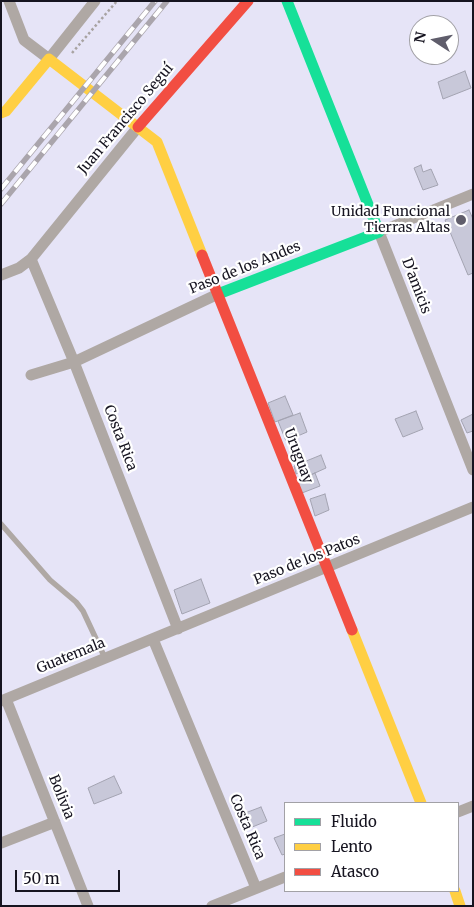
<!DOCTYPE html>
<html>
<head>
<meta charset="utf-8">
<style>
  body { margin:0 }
  #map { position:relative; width:474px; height:907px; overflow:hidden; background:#e6e4f7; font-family:Merriweather,serif }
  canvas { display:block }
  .frame { position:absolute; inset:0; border:2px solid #161420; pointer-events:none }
  .legend { position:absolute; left:284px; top:802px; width:175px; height:90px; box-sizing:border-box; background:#fff; border:1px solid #a2a1a6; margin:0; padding:6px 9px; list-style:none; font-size:15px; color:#161420 }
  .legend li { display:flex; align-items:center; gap:10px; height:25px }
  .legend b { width:25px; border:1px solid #a2a1a6 }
  .north { position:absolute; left:409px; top:15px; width:50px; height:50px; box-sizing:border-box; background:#fff; border:1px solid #a2a1a6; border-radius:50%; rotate:281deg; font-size:14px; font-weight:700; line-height:20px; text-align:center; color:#161420 }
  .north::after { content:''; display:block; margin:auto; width:18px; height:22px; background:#5f5d6b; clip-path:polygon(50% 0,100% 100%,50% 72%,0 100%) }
  .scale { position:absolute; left:15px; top:870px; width:105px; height:22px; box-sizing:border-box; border:2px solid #161420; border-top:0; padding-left:6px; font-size:15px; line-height:18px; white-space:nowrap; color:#161420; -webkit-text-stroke:4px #fff; paint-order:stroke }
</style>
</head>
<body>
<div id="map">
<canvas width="474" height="907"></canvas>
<div class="frame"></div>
<ul class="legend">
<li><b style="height:6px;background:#16e098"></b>Fluido</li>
<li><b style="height:6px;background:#ffcf43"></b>Lento</li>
<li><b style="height:6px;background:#f24e42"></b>Atasco</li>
</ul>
<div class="north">N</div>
<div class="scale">50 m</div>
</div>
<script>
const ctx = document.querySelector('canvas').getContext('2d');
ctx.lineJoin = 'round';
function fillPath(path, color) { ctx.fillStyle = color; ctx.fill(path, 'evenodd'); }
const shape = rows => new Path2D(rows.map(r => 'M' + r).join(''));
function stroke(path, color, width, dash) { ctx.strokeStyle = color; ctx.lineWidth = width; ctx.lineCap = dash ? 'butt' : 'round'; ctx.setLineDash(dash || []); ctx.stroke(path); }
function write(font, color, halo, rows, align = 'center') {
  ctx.font = font + ' Merriweather,serif'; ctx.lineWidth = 4.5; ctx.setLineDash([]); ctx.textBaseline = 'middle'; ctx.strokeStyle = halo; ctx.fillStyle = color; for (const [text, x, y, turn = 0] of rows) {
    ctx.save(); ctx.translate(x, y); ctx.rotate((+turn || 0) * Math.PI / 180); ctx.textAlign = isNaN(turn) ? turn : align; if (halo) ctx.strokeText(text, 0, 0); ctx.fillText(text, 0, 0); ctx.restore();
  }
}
const building = shape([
  [465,71,471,88,443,99,438,82,465,71],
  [421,165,423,172,431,169,438,185,423,190,414,168,421,165],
  [469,210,473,219,473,273,468,275,445,220,469,210],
  [285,396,293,415,275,422,268,403,285,396],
  [416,411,423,429,403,437,395,419,416,411],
  [300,413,307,432,286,441,278,421,300,413],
  [473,414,473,431,467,433,461,420,473,414],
  [321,455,326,468,306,477,303,471,296,474,294,466,321,455],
  [315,473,320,486,302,493,297,481,315,473],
  [325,494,329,510,315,516,310,499,325,494],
  [201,579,210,603,182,614,174,590,201,579],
  [114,776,122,793,94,804,88,788,114,776],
  [261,807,267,821,245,830,240,815,261,807],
  [285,834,285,854,282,855,274,838,285,834]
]);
fillPath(building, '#c8c8d9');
stroke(building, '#a3a3b1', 1);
stroke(shape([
  [72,53,117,1]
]), '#a8a3a2', 2.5, [2.5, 2.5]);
stroke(shape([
  [1,524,50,580,76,602,83,611,105,658]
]), '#afa8a4', 5.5);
stroke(shape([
  [9,1,24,40,49,59,95,1],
  [473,194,379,232,473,470],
  [31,259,74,362,178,629],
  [1,275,19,268,31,259,138,127],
  [31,375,74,362,218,294],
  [153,639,256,888],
  [6,699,88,906],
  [1,701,473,507],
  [458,812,473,806],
  [1,843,55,822],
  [212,906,285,877]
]), '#afa8a4', 11);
stroke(shape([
  [218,294,379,232,287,1]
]), '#16e098', 11);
stroke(shape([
  [1,113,6,111,49,59,157,142,202,255],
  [352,630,421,803],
  [455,891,460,906]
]), '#ffcf43', 11);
stroke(shape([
  [138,127,248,1],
  [202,255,352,630]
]), '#f24e42', 11);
const rail = shape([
  [1,189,155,1],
  [1,204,167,1]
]);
stroke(rail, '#aaa5ac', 5.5);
stroke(rail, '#fff', 4, [11]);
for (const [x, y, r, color] of [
  [461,220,6,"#5f5d6b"]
]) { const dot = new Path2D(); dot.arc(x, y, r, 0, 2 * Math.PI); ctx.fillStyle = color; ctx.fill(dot); stroke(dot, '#fff', 2); }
write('14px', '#161420', '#fff', [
  ["Juan Francisco Seguí",126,119,-50],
  ["Paso de los Andes",245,268,-22],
  ["D'amicis",416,286,69],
  ["Costa Rica",120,438,69],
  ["Uruguay",298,456,69],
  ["Paso de los Patos",307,560,-22],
  ["Guatemala",71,656,-22],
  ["Bolivia",61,797,68],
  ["Costa Rica",247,827,67]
]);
write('14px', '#161420', '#fff', [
  ["Unidad Funcional",450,212],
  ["Tierras Altas",450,228]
], 'right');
</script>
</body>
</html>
